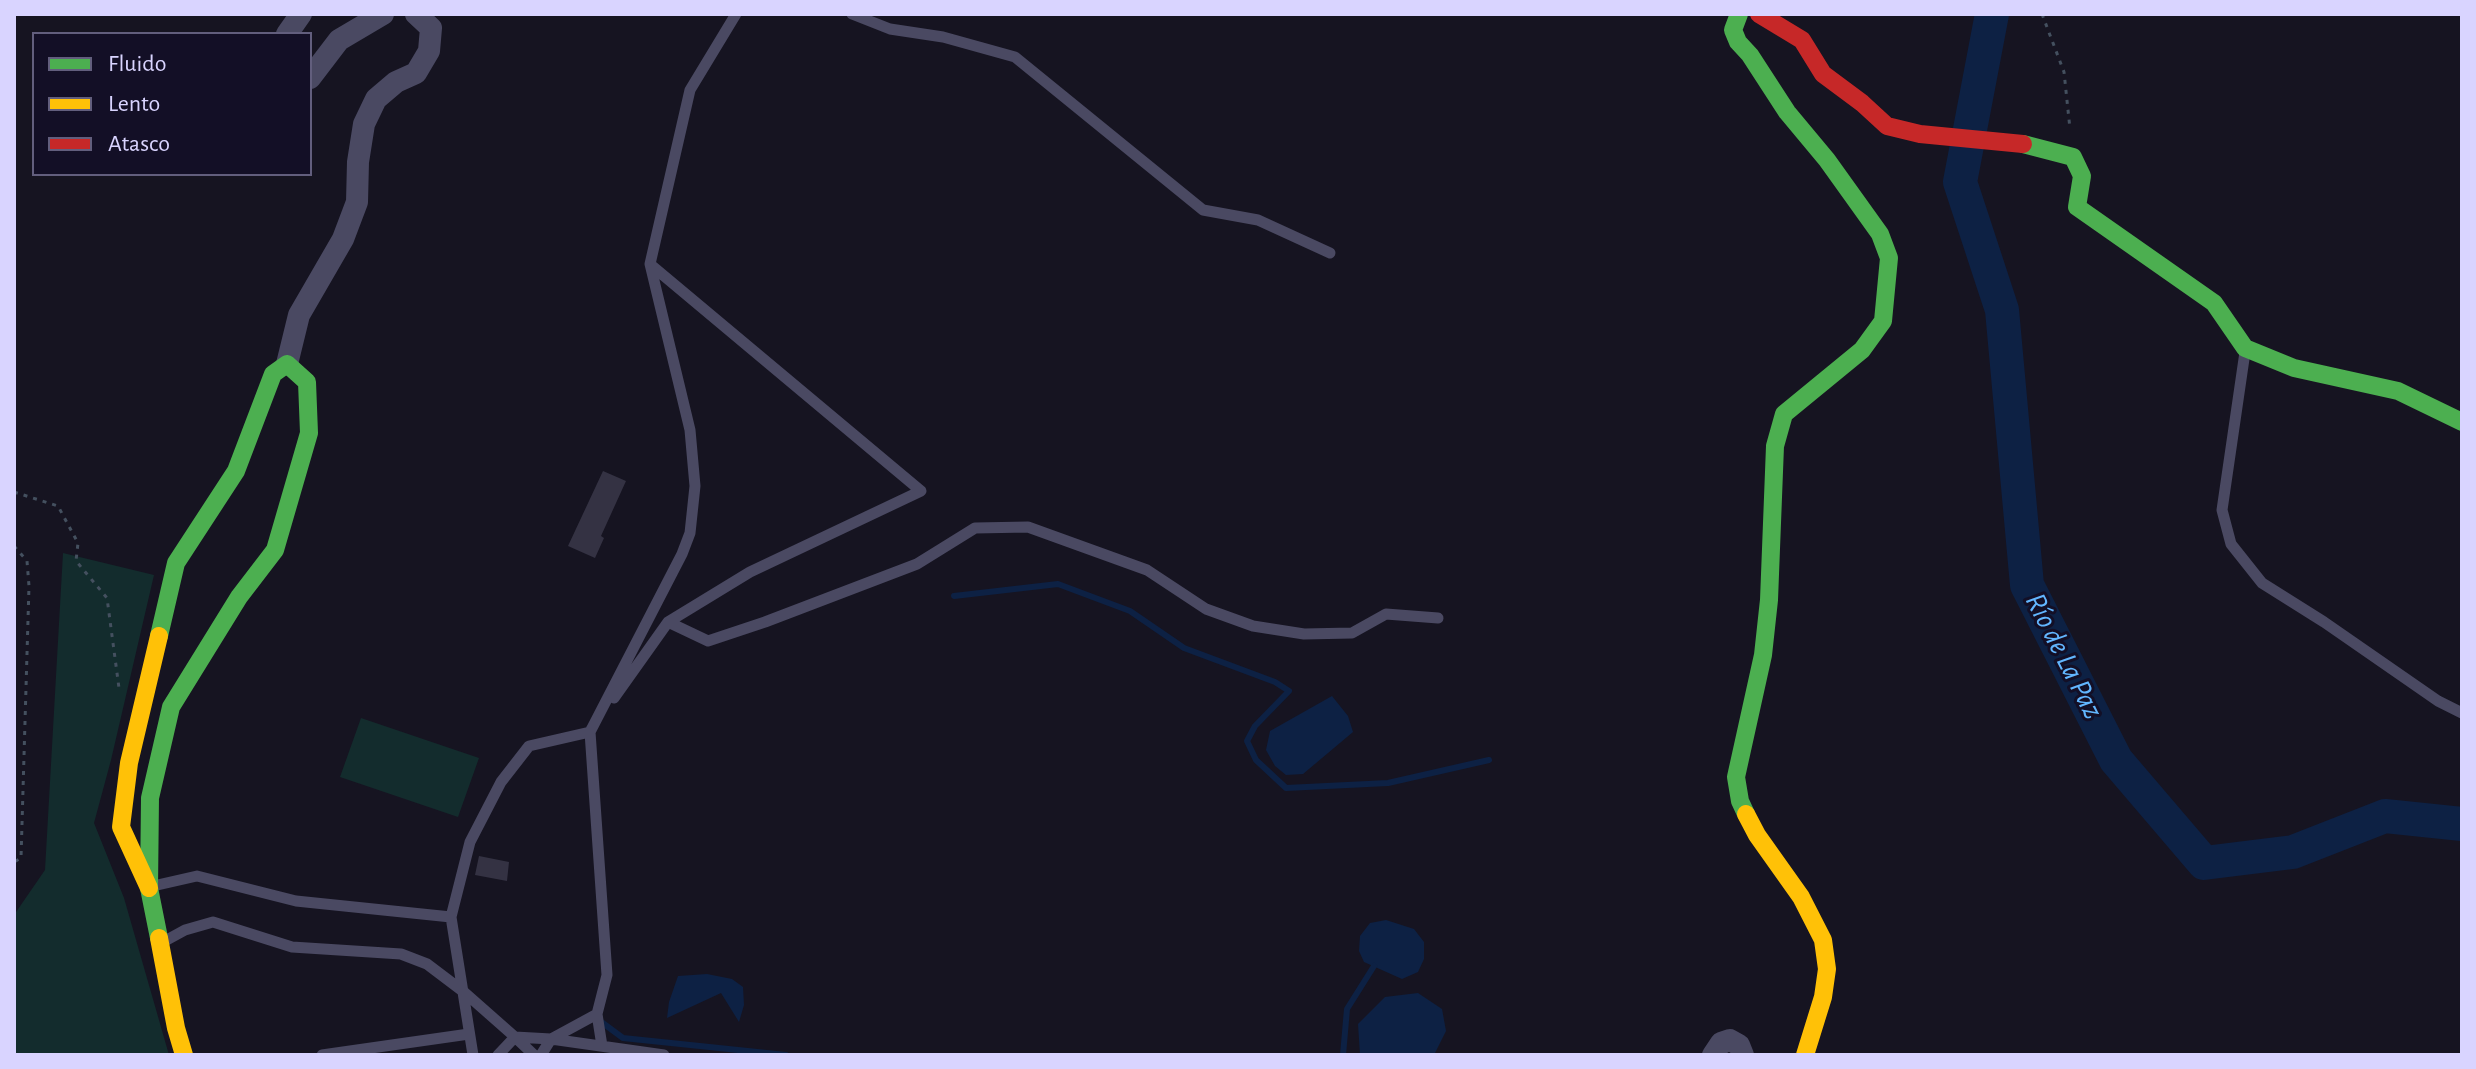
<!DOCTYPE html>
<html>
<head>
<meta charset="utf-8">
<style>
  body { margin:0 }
  #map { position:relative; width:2476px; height:1069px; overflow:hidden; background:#161421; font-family:"Alegreya Sans",sans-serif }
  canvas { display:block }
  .frame { position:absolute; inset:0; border:16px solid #d9d4ff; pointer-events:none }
  .legend { position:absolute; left:32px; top:32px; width:280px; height:144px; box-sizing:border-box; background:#130f26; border:2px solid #625e7d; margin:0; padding:10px 14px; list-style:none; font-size:24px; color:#d9d4ff }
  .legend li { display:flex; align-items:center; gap:16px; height:40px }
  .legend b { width:40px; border:2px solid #625e7d }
</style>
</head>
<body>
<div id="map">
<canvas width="2476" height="1069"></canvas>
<div class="frame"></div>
<ul class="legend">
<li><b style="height:10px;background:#4caf50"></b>Fluido</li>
<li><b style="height:10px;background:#ffc107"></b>Lento</li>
<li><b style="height:10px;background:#c62828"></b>Atasco</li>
</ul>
</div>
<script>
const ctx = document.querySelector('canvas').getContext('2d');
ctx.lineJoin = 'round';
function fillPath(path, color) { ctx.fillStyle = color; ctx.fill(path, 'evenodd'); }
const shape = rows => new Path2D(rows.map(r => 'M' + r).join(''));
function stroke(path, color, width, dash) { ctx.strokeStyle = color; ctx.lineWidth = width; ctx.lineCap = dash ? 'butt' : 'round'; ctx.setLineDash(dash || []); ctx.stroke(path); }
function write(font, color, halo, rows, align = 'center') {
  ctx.font = font + ' "Alegreya Sans",sans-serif'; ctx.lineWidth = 6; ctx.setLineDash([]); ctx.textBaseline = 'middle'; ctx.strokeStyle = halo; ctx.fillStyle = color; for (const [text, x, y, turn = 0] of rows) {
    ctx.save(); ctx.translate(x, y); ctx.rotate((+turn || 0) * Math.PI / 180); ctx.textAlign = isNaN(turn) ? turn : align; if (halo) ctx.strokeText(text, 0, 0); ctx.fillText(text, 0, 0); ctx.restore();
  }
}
fillPath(shape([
  [63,553,154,575,111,760,94,823,124,898,169,1055,14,1055,14,915,45,870],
  [361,718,479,758,458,817,340,777]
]), '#132c2d');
fillPath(shape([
  [1332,696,1348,716,1353,732,1303,774,1286,775,1275,766,1266,750,1270,731],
  [1386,920,1414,929,1424,942,1424,959,1418,972,1402,979,1364,962,1359,951,1360,936,1370,923],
  [707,974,732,979,743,987,744,1005,739,1022,721,993,667,1018,669,1002,678,976],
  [1418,993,1442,1009,1446,1031,1434,1055,1360,1055,1358,1024,1385,997]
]), '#0d2144');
stroke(shape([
  [954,596,1058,584,1130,611,1184,648,1275,682,1289,691,1255,726,1247,741,1256,760,1286,788,1388,783,1489,760],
  [600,1021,623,1038,786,1055],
  [1343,1055,1347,1009,1374,966]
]), '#0d2144', 6);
stroke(shape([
  [1992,14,1960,182,2002,310,2027,585,2116,760,2204,863,2293,852,2385,816,2462,824]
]), '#0d2144', 34);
fillPath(shape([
  [603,471,626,481,601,536,604,538,595,558,568,546],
  [479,856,509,862,507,881,475,875]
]), '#343243');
stroke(shape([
  [2042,14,2064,72,2070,129],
  [14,492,58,506,78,543,76,561,107,598,119,688],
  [14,546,27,561,29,586,21,858,14,862]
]), '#44505f', 3, [4, 6]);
stroke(shape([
  [852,14,890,29,943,37,1015,57,1203,210,1258,220,1330,253],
  [2245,352,2222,510,2231,544,2262,583,2324,622,2438,701,2462,713],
  [668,622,708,641,765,622,917,564,975,528,1028,527,1147,570,1206,609,1253,626,1304,634,1352,633,1386,614,1438,618],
  [614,698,668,622,750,572,921,491,651,265],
  [592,728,590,732,607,975,597,1014,602,1046],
  [153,886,197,876,296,901,451,917],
  [163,942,185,930,213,922,292,947,401,954,427,964,464,992,515,1037,551,1039,664,1055],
  [322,1055,469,1034],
  [473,1055,451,917,470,842,501,782,529,746,590,732,682,554,690,533,695,486,690,430,650,264,690,90,736,14],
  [498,1055,515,1037,534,1055],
  [541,1055,551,1039,597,1014]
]), '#4a4962', 11);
stroke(shape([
  [287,34,301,14],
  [310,78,339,40,383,14],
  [287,364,299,315,343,239,357,202,358,162,364,124,376,99,396,82,416,73,429,51,431,28,416,14],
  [1713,1055,1721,1043,1730,1040,1739,1045,1743,1055]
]), '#4a4962', 22);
stroke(shape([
  [1739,14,1733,30,1738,42,1750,55,1787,112,1827,160,1880,234,1889,258,1883,321,1862,350,1784,414,1775,446,1769,600,1763,655,1736,777,1740,801,1746,814],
  [2023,144,2073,157,2082,176,2077,207,2214,303,2245,348,2294,368,2398,391,2462,422],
  [159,938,149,888,150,798,171,707,239,597,275,550,309,433,307,382,287,364,273,374,236,471,176,563,159,636]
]), '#4caf50', 18);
stroke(shape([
  [1746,814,1757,835,1801,897,1823,940,1827,969,1823,997,1805,1055],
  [149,888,121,827,129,763,159,636],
  [159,938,176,1028,184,1055]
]), '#ffc107', 18);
stroke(shape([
  [1759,14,1802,40,1823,74,1862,103,1887,126,1920,134,2023,144]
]), '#c62828', 18);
write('italic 30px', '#62b6ff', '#130f26', [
  ["Río de La Paz",2064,656,63]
]);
</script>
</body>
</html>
